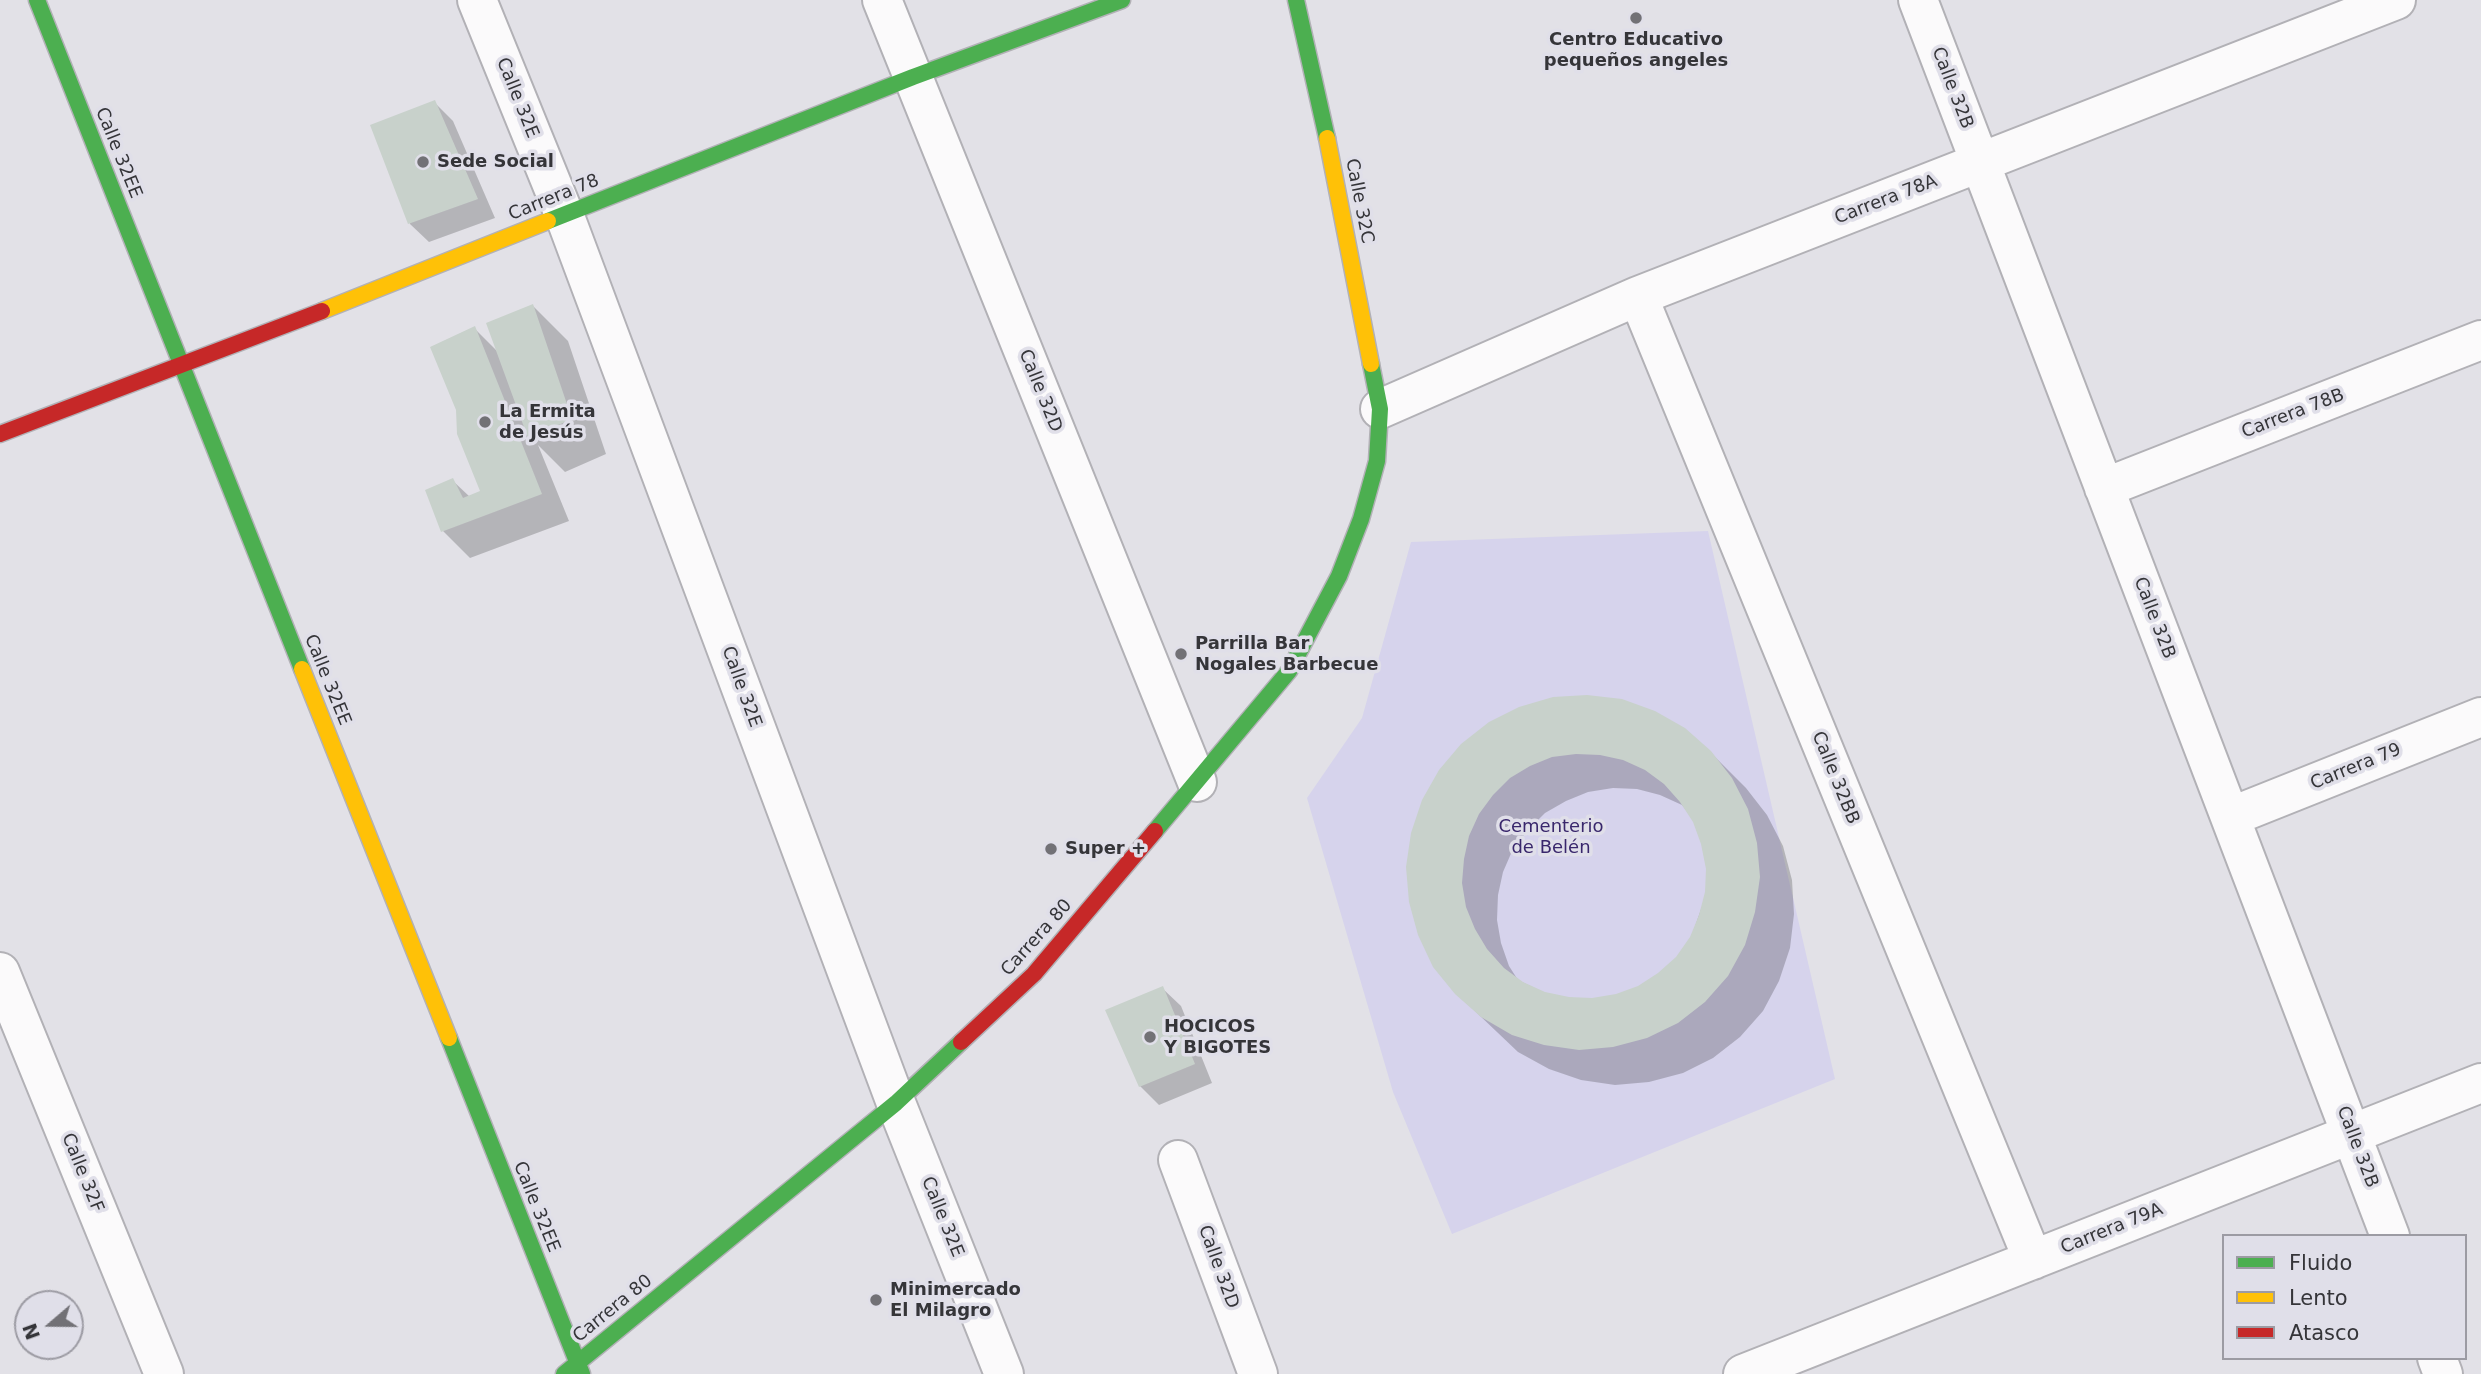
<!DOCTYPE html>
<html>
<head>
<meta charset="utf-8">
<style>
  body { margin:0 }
  #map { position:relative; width:2481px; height:1374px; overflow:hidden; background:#e2e1e7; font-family:"DejaVu Sans",sans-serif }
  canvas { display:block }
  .legend { position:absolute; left:2222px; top:1234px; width:245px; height:126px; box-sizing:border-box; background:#e0dfe9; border:2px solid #9c9ba3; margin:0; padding:9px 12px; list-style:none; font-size:21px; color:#353539 }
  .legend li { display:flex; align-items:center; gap:14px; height:35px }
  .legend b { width:35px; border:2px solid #9c9ba3 }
  .north { position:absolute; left:14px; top:1290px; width:70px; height:70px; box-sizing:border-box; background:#e0dfe9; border:2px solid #9c9ba3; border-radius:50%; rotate:250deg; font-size:19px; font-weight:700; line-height:28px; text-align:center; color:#353539 }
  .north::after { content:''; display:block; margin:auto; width:24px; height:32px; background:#727176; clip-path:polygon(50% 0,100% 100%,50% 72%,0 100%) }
</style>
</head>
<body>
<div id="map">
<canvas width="2481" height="1374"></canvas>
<ul class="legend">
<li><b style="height:9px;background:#4caf50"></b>Fluido</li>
<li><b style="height:9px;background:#ffc107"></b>Lento</li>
<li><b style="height:9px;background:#c62828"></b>Atasco</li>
</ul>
<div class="north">N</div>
</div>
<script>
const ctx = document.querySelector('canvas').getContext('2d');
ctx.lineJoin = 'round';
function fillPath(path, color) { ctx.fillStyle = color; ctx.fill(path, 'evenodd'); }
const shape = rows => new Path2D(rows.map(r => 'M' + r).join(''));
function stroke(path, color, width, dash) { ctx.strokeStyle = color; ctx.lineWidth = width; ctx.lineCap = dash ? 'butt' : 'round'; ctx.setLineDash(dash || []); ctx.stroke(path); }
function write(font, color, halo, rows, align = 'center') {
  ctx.font = font + ' "DejaVu Sans",sans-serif'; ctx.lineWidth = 7; ctx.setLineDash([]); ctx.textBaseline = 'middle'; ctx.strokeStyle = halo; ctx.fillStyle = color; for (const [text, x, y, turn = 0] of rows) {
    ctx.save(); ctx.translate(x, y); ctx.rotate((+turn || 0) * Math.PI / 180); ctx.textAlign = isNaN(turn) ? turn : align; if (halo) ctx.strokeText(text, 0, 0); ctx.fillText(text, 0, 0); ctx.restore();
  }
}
fillPath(shape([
  [1708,531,1835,1079,1452,1234,1393,1092,1307,798,1362,718,1411,542]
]), '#d6d3ec');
fillPath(shape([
  [434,102,453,121,495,218,429,242,410,224,372,126],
  [533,306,568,341,606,454,565,472,538,445,569,521,470,558,443,531,453,481,470,497,483,491,474,328,499,353],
  [1463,745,1710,752,1746,788,1767,815,1783,846,1792,880,1794,914,1790,948,1779,981,1763,1011,1740,1037,1713,1058,1683,1073,1649,1082,1615,1085,1581,1080,1549,1069,1518,1052,1456,993],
  [1613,788,1637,789,1660,795,1682,805,1695,821,1703,844,1707,868,1707,892,1691,938,1677,958,1660,974,1639,987,1616,996,1592,1000,1568,998,1544,993,1518,980,1509,966,1501,943,1497,920,1498,895,1503,872,1513,849,1528,830,1545,813,1566,801,1588,792],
  [1162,988,1181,1006,1212,1083,1159,1105,1140,1086]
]), '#0003');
fillPath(shape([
  [435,100,478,199,408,224,370,125],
  [533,304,572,419,528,438,486,323],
  [475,326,542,494,441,532,425,490,453,478,463,498,480,491,457,434,456,410,430,347],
  [1587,695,1622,699,1655,711,1685,728,1711,751,1732,778,1748,809,1757,843,1760,877,1755,912,1745,945,1728,976,1705,1002,1678,1023,1647,1038,1613,1047,1579,1050,1544,1045,1512,1035,1481,1017,1455,994,1433,967,1418,935,1409,902,1406,867,1411,833,1422,800,1439,770,1461,744,1489,722,1519,707,1553,697],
  [1576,754,1600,755,1623,760,1645,770,1664,784,1680,802,1693,822,1701,844,1706,869,1705,892,1699,915,1690,937,1676,957,1658,973,1638,986,1616,994,1592,998,1569,997,1545,992,1523,982,1504,968,1487,949,1475,929,1466,907,1462,883,1464,859,1469,836,1479,814,1493,795,1510,778,1530,766,1552,757],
  [1163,986,1195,1064,1139,1087,1105,1010]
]), '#c8d1cb');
const street = shape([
  [477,0,564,214,896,1103,1004,1374],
  [882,0,1197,782],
  [1918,0,2390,1236],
  [1638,296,2033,1260],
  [1380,409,1638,296,2396,0],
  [2104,488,2481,340],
  [2230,817,2481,717],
  [0,972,164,1374],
  [1178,1160,1258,1374],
  [2437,1358,2443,1374],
  [1743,1374,2481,1083]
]);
const fast = shape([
  [37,0,302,669],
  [1296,0,1327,138],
  [548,221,913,77,1122,0],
  [1155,831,1289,671,1339,576,1361,519,1377,461,1380,409,1371,364],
  [449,1038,582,1374],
  [564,1374,896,1103,961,1042]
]);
const slow = shape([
  [1327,138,1371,364],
  [322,311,548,221],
  [302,669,449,1038]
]);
const jam = shape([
  [0,434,322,311],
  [961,1042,1034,974,1155,831]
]);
stroke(street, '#b2b1b6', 42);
stroke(fast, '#b2b1b6', 19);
stroke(slow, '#b2b1b6', 19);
stroke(jam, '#b2b1b6', 19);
stroke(street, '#fbfafb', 38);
stroke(fast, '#4caf50', 16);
stroke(slow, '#ffc107', 16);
stroke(jam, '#c62828', 16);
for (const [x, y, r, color] of [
  [1636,18,7,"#727176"],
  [423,162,7,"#727176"],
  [485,422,7,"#727176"],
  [1181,654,7,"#727176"],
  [1051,849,7,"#727176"],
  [1150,1037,7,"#727176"],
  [876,1300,7,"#727176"]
]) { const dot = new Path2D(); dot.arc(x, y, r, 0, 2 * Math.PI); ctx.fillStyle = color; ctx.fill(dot); stroke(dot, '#e0dfe9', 2.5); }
write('bold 18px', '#353539', '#e0dfe9', [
  ["Centro Educativo",1636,40,"center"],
  ["pequeños angeles",1636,61,"center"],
  ["Sede Social",437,162],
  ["La Ermita",499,412],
  ["de Jesús",499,433],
  ["Parrilla Bar",1195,644],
  ["Nogales Barbecue",1195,665],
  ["Super +",1065,849],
  ["HOCICOS",1164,1027],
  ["Y BIGOTES",1164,1048],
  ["Minimercado",890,1290],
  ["El Milagro",890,1311]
], 'left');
write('18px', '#353539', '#e0dfe9', [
  ["Calle 32B",1952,88,69],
  ["Calle 32E",517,98,68],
  ["Calle 32EE",118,153,68],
  ["Carrera 78",554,198,-22],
  ["Carrera 78A",1886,200,-21],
  ["Calle 32C",1359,201,79],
  ["Calle 32D",1040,391,68],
  ["Carrera 78B",2293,414,-21],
  ["Calle 32B",2154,618,69],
  ["Calle 32EE",327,680,68],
  ["Calle 32E",741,687,70],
  ["Carrera 79",2356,767,-22],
  ["Calle 32BB",1835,778,68],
  ["Carrera 80",1037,938,-48],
  ["Calle 32B",2357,1147,69],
  ["Calle 32F",82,1173,68],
  ["Calle 32EE",536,1207,68],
  ["Calle 32E",942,1217,68],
  ["Carrera 79A",2112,1229,-22],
  ["Calle 32D",1218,1267,70],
  ["Carrera 80",613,1309,-39]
]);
write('18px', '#39276c', '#e0dfe9', [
  ["Cementerio",1551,827],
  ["de Belén",1551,848]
]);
</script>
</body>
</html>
